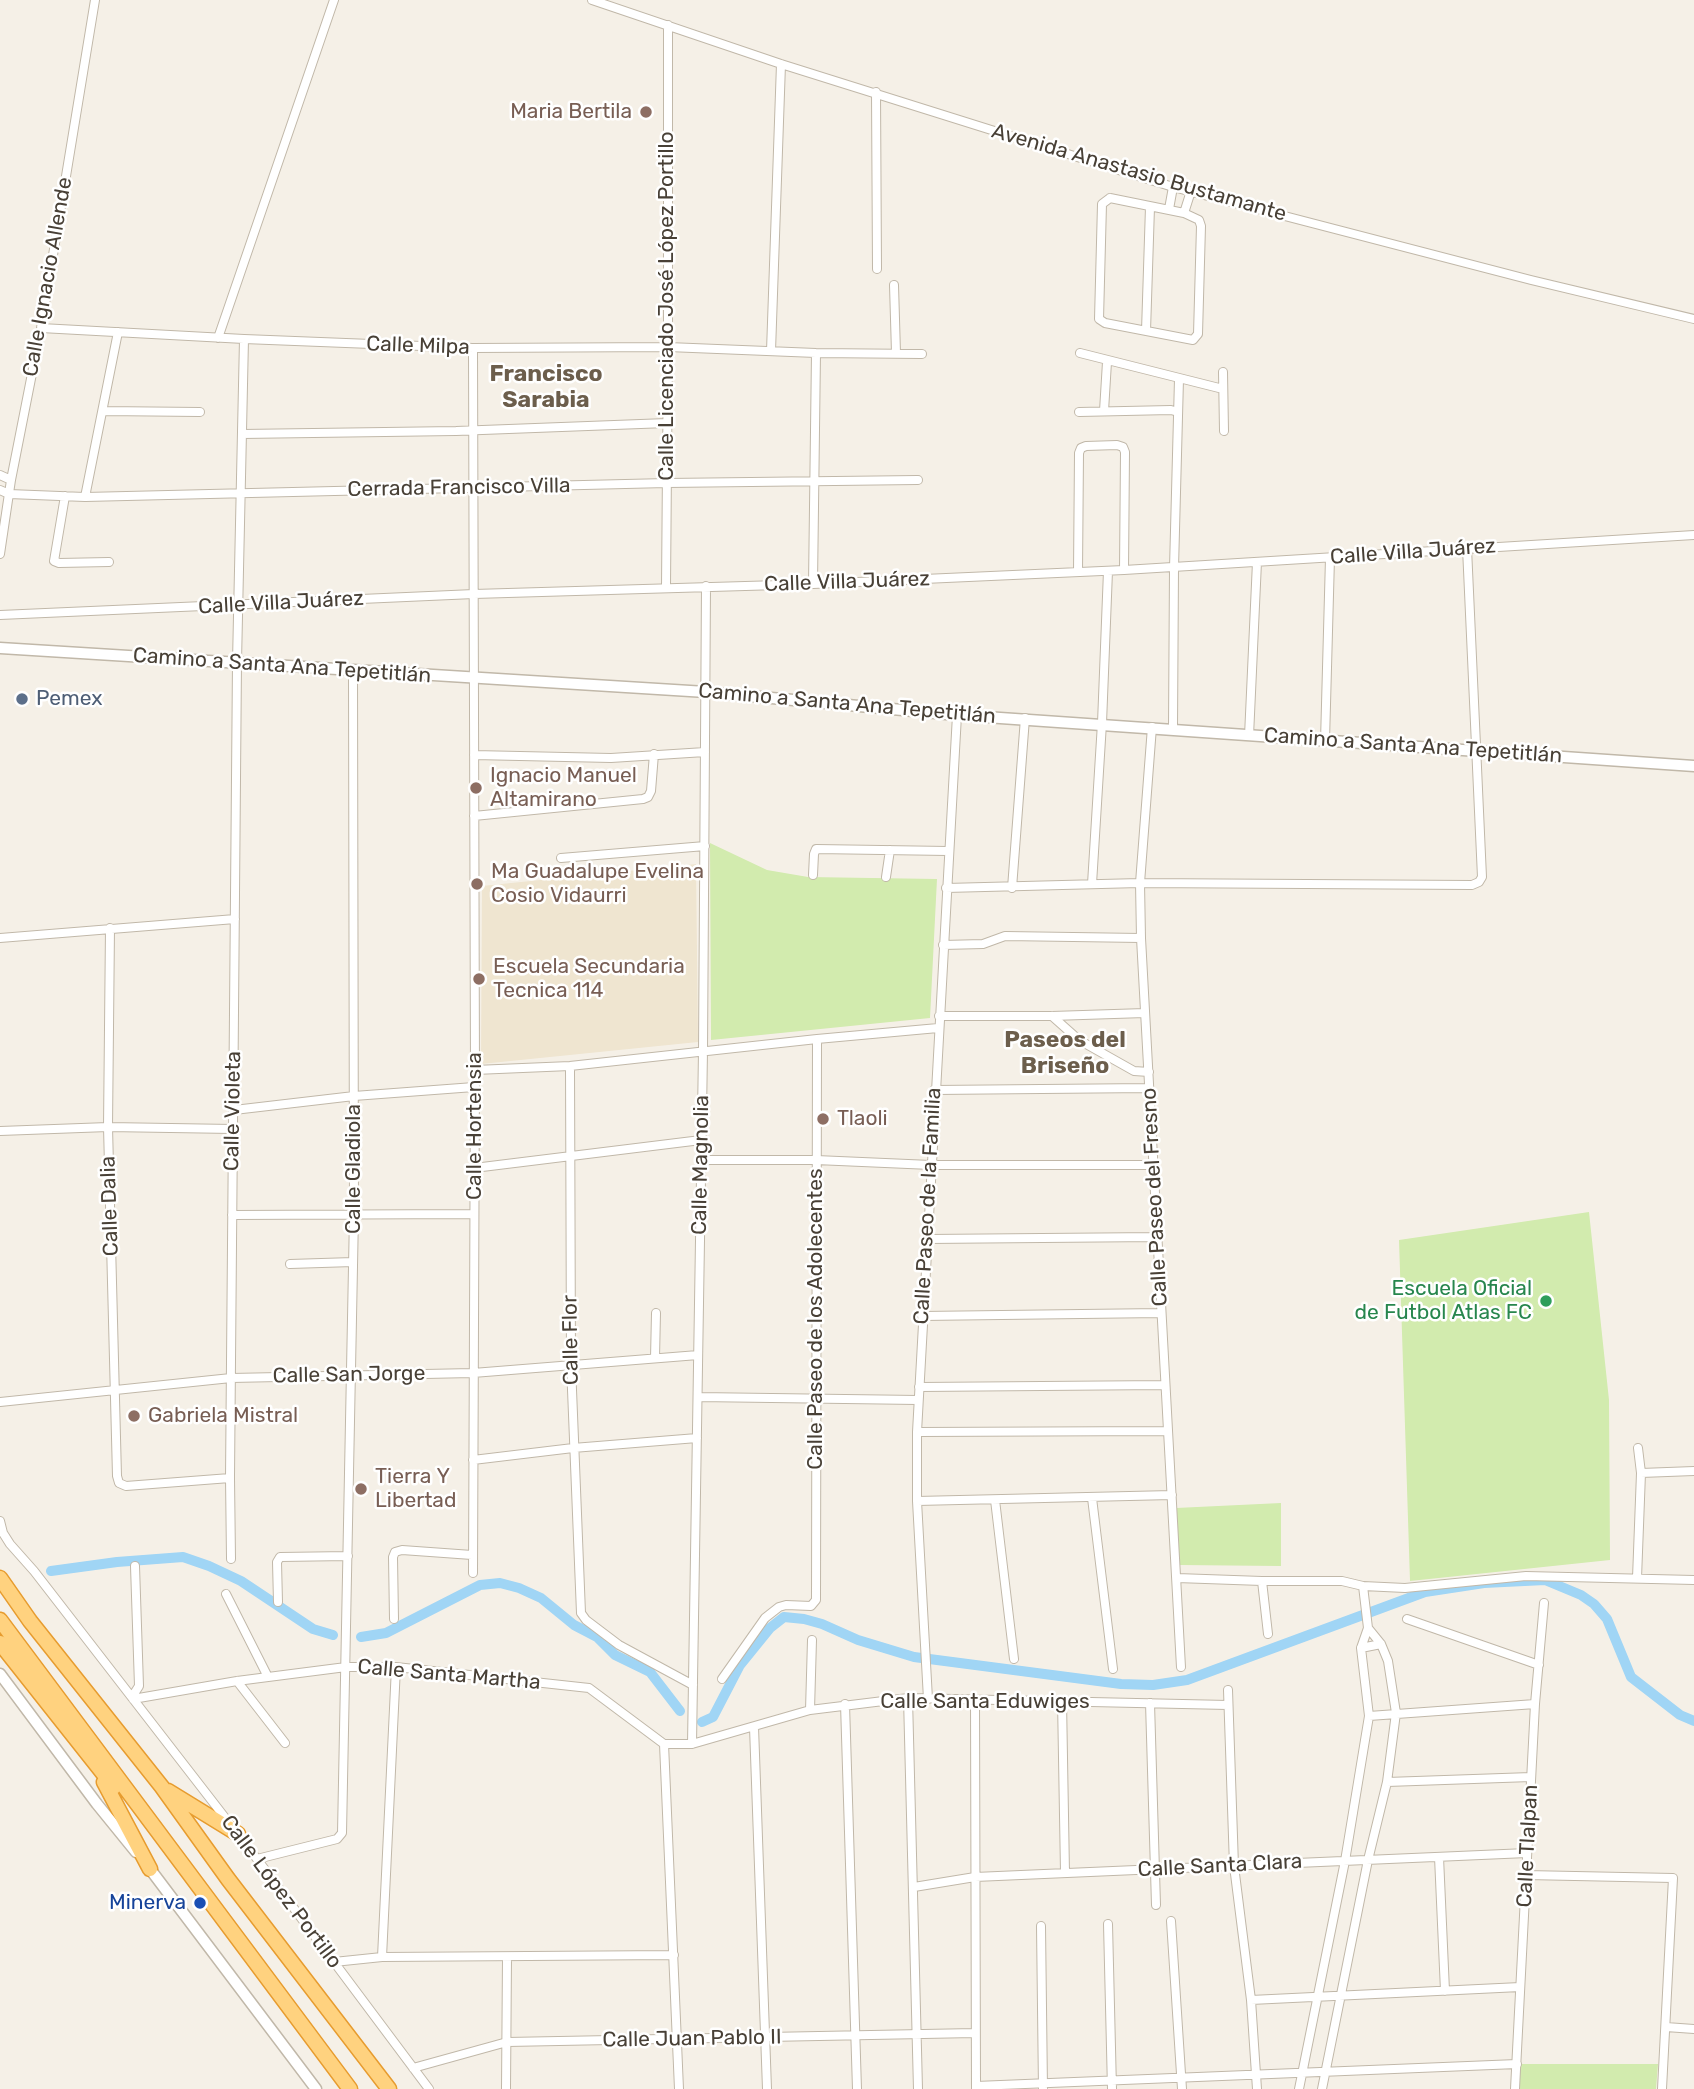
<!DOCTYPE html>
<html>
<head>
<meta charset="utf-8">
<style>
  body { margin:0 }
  canvas { display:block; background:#f5f0e7 }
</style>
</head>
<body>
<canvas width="1694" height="2089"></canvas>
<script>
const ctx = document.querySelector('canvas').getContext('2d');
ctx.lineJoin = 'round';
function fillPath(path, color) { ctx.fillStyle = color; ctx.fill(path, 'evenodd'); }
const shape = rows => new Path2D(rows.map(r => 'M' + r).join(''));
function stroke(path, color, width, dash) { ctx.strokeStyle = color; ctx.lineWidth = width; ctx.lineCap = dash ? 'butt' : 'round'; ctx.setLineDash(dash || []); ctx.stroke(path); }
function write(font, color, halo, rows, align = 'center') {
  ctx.font = font + ' Rubik,sans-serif'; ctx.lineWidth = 5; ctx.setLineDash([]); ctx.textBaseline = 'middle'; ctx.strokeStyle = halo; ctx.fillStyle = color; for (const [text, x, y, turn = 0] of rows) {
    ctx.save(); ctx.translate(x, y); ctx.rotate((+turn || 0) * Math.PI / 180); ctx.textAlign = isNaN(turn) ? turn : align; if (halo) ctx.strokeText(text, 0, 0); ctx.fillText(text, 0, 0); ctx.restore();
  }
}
fillPath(shape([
  [696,864,698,1042,481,1064,482,886]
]), '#efe5d0');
fillPath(shape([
  [710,843,767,870,808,877,937,879,930,1018,711,1040],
  [1589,1212,1609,1400,1610,1560,1410,1581,1399,1240],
  [1281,1503,1281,1566,1179,1565,1176,1508],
  [1520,2064,1658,2064,1656,2089,1519,2089]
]), '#d2ebae');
stroke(shape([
  [51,1571,117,1562,183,1557,209,1566,241,1581,313,1629,333,1635],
  [361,1637,386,1633,480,1585,500,1583,519,1588,541,1598,574,1625,597,1637,615,1655,650,1672,680,1711],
  [702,1722,713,1717,740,1665,770,1628,784,1617,804,1619,822,1624,858,1640,914,1657,1121,1684,1153,1685,1187,1680,1425,1592,1484,1583,1545,1580,1581,1595,1594,1604,1607,1619,1631,1677,1680,1715,1694,1721]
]), '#a0d5f5', 10);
const minor = shape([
  [592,0,781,64,1173,187,1531,280,1694,319],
  [876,92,877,269],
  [1110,198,1184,213,1199,220,1201,226,1198,334,1193,340,1105,323,1099,319,1102,204,1110,198],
  [1169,209,1173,187],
  [1184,213,1191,191],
  [894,285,896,353],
  [41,328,244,339,473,348,668,347,816,353,922,354],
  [1146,331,1150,207],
  [218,338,334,0],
  [771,351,781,64],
  [1080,353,1223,389],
  [1223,372,1224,431],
  [103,411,200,412],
  [1104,411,1107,362],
  [1079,412,1171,410,1178,412],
  [242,434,456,431,667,423],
  [0,475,11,480],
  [0,490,9,494,85,497,667,483,918,480],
  [65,496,54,561,59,563,109,562],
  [85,497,118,332],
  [0,554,11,480,41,328,95,0],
  [1078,572,1079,453,1081,448,1086,446,1117,445,1123,447,1125,452,1124,570],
  [813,584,816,353],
  [666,587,668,347,668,25],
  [0,615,474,594,813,584,1124,570,1694,535],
  [1152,727,1140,883,1141,938,1181,1667],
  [1173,728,1174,568,1179,379],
  [1249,736,1257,562],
  [1325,741,1330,558],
  [474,755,611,758,705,752],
  [474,816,643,799,648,797,651,791,654,754],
  [561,858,705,846],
  [813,875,814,854,816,849,948,851],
  [886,877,890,850],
  [1092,884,1102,723,1108,571],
  [946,888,1140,883,1472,885,1479,882,1482,877,1467,548],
  [1012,888,1025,718],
  [110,928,108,1127,117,1476,119,1483,126,1486,230,1478],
  [0,938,235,919],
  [943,945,983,944,1005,936,1141,938],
  [939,1016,1052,1016,1145,1013],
  [1052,1016,1079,1040,1134,1071,1149,1072],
  [570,1066,571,1365,581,1613,586,1620,619,1645,693,1685],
  [475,1070,570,1066,817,1039,938,1028],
  [934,1090,1149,1088],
  [234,1110,354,1096,474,1087],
  [0,1131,108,1127,233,1129],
  [701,1160,816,1160,931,1165,1153,1165],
  [474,1168,701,1140],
  [232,1215,474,1214],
  [927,1239,1157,1237],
  [290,1264,353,1262],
  [922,1316,1161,1313],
  [655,1358,656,1313],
  [919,1387,1165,1385],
  [698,1397,918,1400],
  [0,1402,231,1378,473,1373,698,1355],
  [917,1432,1168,1431],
  [473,1460,573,1448,697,1438],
  [1641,1473,1694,1471],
  [1092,1498,1113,1669],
  [995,1500,1014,1659],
  [917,1501,1172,1495],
  [0,1521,3,1533,10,1544,34,1571,257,1859,429,2089],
  [231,1559,230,1478,237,662,244,339],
  [473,1573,475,1070,473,348],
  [1177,1578,1262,1581,1342,1581,1363,1586,1368,1628,1361,1648,1369,1716,1345,1861,1299,2089],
  [1637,1578,1641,1473,1638,1448],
  [1262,1581,1268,1634],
  [1363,1586,1405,1588,1526,1576,1694,1580],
  [226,1594,268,1677],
  [278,1602,277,1562,280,1557,348,1556],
  [394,1619,393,1557,395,1552,402,1550,472,1555],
  [1407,1619,1539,1665],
  [1361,1648,1381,1644],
  [722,1679,765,1618,779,1607,786,1605,811,1606,816,1600,817,1039],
  [237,1681,285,1743],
  [1228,1690,1234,1866,1251,2000,1257,2089],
  [132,1697,139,1686,135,1566],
  [908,1698,918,2089],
  [133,1699,237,1681,346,1667,396,1667,589,1688,664,1744],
  [928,1699,917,1501,917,1432,957,715],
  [975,1699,976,2089],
  [1062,1700,1065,1873],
  [1150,1703,1156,1905],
  [845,1704,857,2089],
  [810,1710,812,1640],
  [1369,1716,1535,1704],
  [754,1727,767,2089],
  [664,1744,692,1744,810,1710,908,1698,1228,1705],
  [664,1744,679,2089],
  [692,1744,703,1051,706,586],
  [1387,1782,1531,1777],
  [1439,1857,1445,1991],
  [257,1859,337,1839,342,1833,354,1215,353,670],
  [1526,1875,1673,1878,1662,2089],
  [914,1887,975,1877,1527,1853],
  [1171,1921,1182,2089],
  [1108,1924,1112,2089],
  [1041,1926,1043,2089],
  [382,1957,396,1667],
  [334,1962,382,1957,674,1955],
  [1251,2000,1520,1987],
  [1666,2027,1694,2029],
  [413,2068,507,2042,975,2033],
  [976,2086,1517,2064],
  [506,2089,507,1957],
  [1322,2089,1368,1860,1387,1782,1396,1713,1388,1661,1381,1644,1368,1628],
  [1515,2089,1535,1704,1544,1603]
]);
const tertiary = shape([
  [0,648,706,692,957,715,1694,766],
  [0,1674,97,1804,136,1852],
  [147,1865,316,2089]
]);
const trunk = shape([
  [0,1578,30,1621,162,1787,228,1879,389,2089],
  [0,1620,350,2089],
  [0,1643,114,1787],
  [104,1782,150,1869],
  [168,1791,238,1834]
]);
stroke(minor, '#c1b8a9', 10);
stroke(tertiary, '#c1b8a9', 13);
stroke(trunk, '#e79c2f', 17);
stroke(minor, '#fff', 8);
stroke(tertiary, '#fff', 10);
stroke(trunk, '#ffd27f', 14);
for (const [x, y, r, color] of [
  [646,112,7,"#8d6e63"],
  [22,699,7,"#5c6f8a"],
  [476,788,7,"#8d6e63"],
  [477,884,7,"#8d6e63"],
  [479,979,7,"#8d6e63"],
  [823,1119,7,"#8d6e63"],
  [1546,1301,7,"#2e9e5b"],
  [134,1416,7,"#8d6e63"],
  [361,1489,7,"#8d6e63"],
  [200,1903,7,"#1a4fb4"]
]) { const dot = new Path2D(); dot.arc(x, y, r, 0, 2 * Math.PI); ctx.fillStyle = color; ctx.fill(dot); stroke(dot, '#fff', 2.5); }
write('21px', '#785e54', '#fff', [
  ["Maria Bertila",632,112,"right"],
  ["Ignacio Manuel",490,776],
  ["Altamirano",490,800],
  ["Ma Guadalupe Evelina",491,872],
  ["Cosio Vidaurri",491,896],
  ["Escuela Secundaria",493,967],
  ["Tecnica 114",493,991],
  ["Tlaoli",837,1119],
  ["Gabriela Mistral",148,1416],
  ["Tierra Y",375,1477],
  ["Libertad",375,1501]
], 'left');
write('21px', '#484036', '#fff', [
  ["Avenida Anastasio Bustamante",1139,173,16],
  ["Calle Ignacio Allende",48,277,-80],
  ["Calle Licenciado José López Portillo",667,306,-90],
  ["Calle Milpa",418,346,2],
  ["Cerrada Francisco Villa",459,488,-1],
  ["Calle Villa Juárez",1413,552,-4],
  ["Calle Villa Juárez",847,582,-2],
  ["Calle Villa Juárez",281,603,-3],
  ["Camino a Santa Ana Tepetitlán",282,666,4],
  ["Camino a Santa Ana Tepetitlán",847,704,5],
  ["Camino a Santa Ana Tepetitlán",1413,746,4],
  ["Calle Violeta",233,1111,-89],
  ["Calle Hortensia",475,1126,-90],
  ["Calle Magnolia",701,1165,-89],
  ["Calle Gladiola",354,1169,-90],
  ["Calle Paseo del Fresno",1155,1197,-93],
  ["Calle Dalia",110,1206,-92],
  ["Calle Paseo de la Familia",928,1206,-87],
  ["Calle Paseo de los Adolecentes",816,1319,-90],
  ["Calle Flor",571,1340,-91],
  ["Calle San Jorge",349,1375,-1],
  ["Calle Santa Martha",449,1675,5],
  ["Calle Santa Eduwiges",985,1702],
  ["Calle Tlalpan",1528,1846,-87],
  ["Calle Santa Clara",1220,1866,-3],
  ["Calle López Portillo",281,1892,53],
  ["Calle Juan Pablo II",692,2039,-1]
]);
write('21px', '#4e5e75', '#fff', [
  ["Pemex",36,699]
], 'left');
write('21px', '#27864d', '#fff', [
  ["Escuela Oficial",1532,1289],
  ["de Futbol Atlas FC",1532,1313]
], 'right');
write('21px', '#164399', '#fff', [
  ["Minerva",186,1903]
], 'right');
write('bold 23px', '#6c5e4c', '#fff', [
  ["Francisco",546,374],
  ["Sarabia",546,400],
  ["Paseos del",1065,1040],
  ["Briseño",1065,1066]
]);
</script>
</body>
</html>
